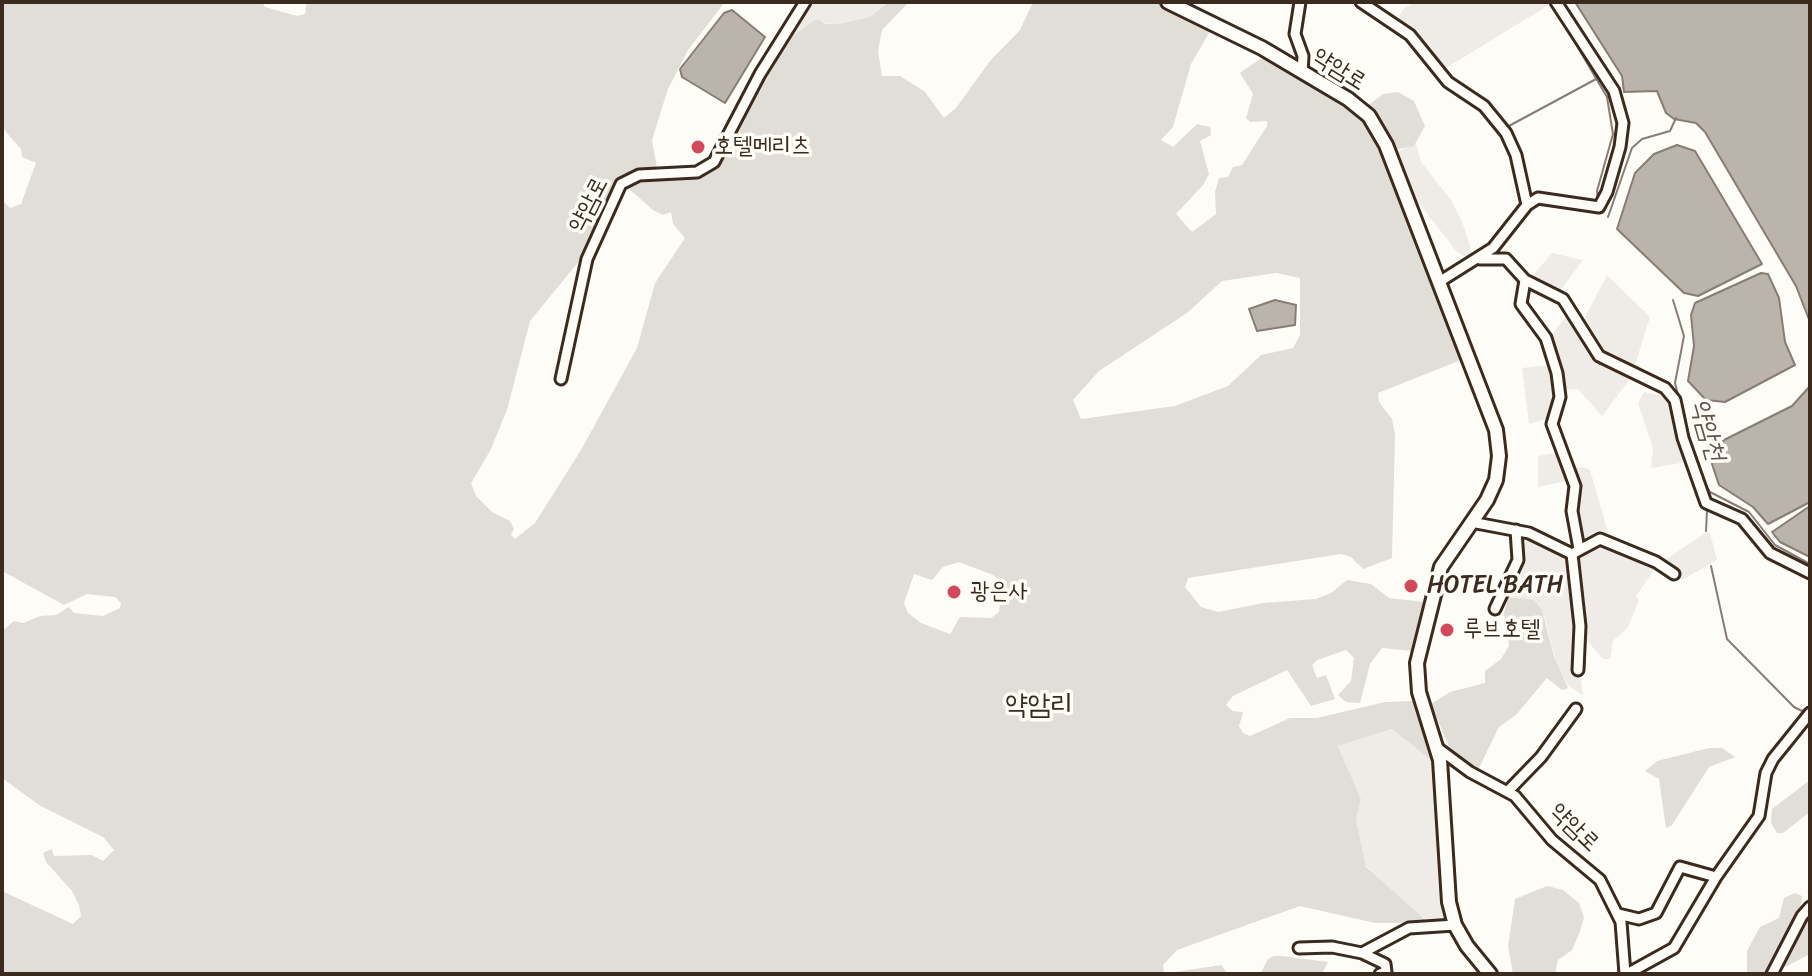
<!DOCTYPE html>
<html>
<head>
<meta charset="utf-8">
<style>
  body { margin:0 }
  #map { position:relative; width:1812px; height:976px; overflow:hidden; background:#fdfcf7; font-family:Sriracha,sans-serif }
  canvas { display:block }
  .frame { position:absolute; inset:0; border:4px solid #3b2a1e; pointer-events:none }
</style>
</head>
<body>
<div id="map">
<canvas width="1812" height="976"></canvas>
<div class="frame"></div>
</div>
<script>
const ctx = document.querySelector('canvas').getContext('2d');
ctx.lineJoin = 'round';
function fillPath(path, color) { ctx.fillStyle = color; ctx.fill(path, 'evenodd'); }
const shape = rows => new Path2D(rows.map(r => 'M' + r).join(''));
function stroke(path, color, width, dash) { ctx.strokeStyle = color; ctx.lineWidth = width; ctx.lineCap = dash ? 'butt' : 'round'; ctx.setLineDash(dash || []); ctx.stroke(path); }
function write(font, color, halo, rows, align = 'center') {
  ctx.font = font + ' Sriracha,"Poor Story",sans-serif'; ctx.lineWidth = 7; ctx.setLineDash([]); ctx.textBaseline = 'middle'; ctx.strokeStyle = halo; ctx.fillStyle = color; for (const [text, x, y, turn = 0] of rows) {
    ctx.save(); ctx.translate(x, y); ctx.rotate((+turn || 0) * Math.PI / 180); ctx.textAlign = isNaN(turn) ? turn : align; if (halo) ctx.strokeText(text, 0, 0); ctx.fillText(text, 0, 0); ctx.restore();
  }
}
fillPath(shape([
  [810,2,889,2,870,17,838,24,810,23,787,40],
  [1416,2,1547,2,1549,5,1441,71,1399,17,1403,9],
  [1416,144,1421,162,1451,200,1462,222,1470,245,1471,261,1457,252,1404,184,1394,153],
  [1552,253,1583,260,1560,291,1530,279],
  [1607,275,1650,317,1634,368,1602,354,1582,323],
  [1568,314,1593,357,1633,375,1602,416,1578,389,1563,390,1549,338],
  [1551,365,1557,396,1549,418,1529,424,1522,368],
  [1644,392,1670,398,1687,462,1651,468,1653,448,1638,403],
  [1562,452,1571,480,1538,487,1538,456],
  [1583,467,1590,470,1610,539,1583,544,1575,516,1573,469],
  [1707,532,1710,533,1717,560,1682,580,1662,562],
  [1526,538,1569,557,1600,543,1656,567,1636,596,1639,600,1628,627,1613,641,1610,659,1603,659,1584,637,1579,664,1583,696,1567,684,1556,661,1545,618,1538,604,1511,596],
  [1392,729,1434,759,1440,876,1447,922,1429,921,1414,911,1385,887,1363,862,1356,820,1361,799,1338,746]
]), '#efece7');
fillPath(shape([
  [2,2,262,2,265,7,297,16,305,14,307,2,725,2,688,50,668,89,652,140,657,168,623,176,580,260,530,321,507,410,490,451,471,483,476,496,492,512,510,521,514,529,511,535,515,539,535,523,581,450,637,348,655,283,685,238,673,224,671,212,663,215,653,210,628,188,636,181,700,176,713,170,732,144,787,40,810,23,818,19,825,24,838,24,870,17,889,2,909,2,882,30,878,51,882,76,900,76,925,92,944,118,956,108,990,61,1020,30,1033,2,1155,2,1210,31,1191,64,1173,127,1161,140,1173,147,1197,124,1210,127,1211,135,1200,141,1209,174,1203,185,1176,214,1192,232,1216,214,1215,192,1219,178,1228,177,1233,167,1242,165,1267,126,1267,121,1250,122,1246,118,1253,94,1240,73,1263,57,1314,86,1368,125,1378,140,1461,360,1378,393,1379,402,1392,419,1395,435,1392,558,1363,569,1351,557,1341,554,1188,578,1185,587,1201,607,1218,612,1263,603,1316,599,1331,593,1347,580,1371,584,1389,598,1424,602,1413,651,1382,648,1370,664,1360,703,1346,702,1338,695,1351,681,1354,658,1346,650,1317,660,1312,665,1317,678,1326,675,1335,699,1311,706,1287,670,1233,696,1226,705,1233,711,1243,712,1239,726,1243,733,1250,736,1290,718,1317,718,1385,702,1413,701,1433,761,1392,729,1338,746,1361,799,1356,820,1366,867,1429,923,1375,923,1300,906,1177,950,1163,965,1164,972,1169,973,1221,965,1228,974,2,974,2,891,73,924,81,916,79,905,72,891,46,862,43,853,52,849,54,856,92,855,103,861,114,850,103,837,39,805,2,778,2,631,14,621,23,623,40,616,56,615,69,607,74,613,103,616,120,608,121,603,115,597,87,594,64,605,2,571,2,200,10,208,21,204,36,163,22,157,21,149,5,131,2,121],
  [1276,273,1300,278,1300,335,1293,348,1261,355,1228,386,1175,406,1081,419,1073,400,1099,371,1187,313,1222,281],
  [959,562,993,575,1002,584,999,612,991,618,960,617,950,634,921,623,908,613,904,603,914,574,932,580,943,567],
  [1398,92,1414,101,1425,126,1414,146,1393,150,1367,106,1383,94],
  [1508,597,1534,600,1542,610,1554,656,1568,688,1562,690,1547,678,1516,715,1499,727,1478,770,1450,749,1431,704,1450,692,1485,683,1485,671,1501,659,1509,646,1504,613],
  [1709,748,1722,748,1735,757,1709,767,1672,825,1666,828,1659,779,1645,771,1657,761],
  [1810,780,1810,812,1783,833,1777,833,1771,823,1772,809],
  [1547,886,1563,890,1579,903,1584,918,1579,934,1572,950,1558,960,1555,974,1513,974,1508,946,1515,899],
  [1795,893,1802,896,1800,913,1769,974,1747,974,1747,951,1760,927,1779,918,1784,898],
  [1810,912,1810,954,1779,970,1799,928],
  [1274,956,1282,956,1328,962,1322,974,1260,974,1268,959]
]), '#e1ded7');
const water = shape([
  [1575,2,1810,2,1810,322,1796,286,1705,132,1696,123,1674,119,1666,113,1657,91,1624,92,1622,76,1575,2],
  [732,10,765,37,725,103,682,77,680,69,724,13,732,10],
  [1677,145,1695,151,1762,264,1698,296,1684,293,1617,229,1635,173,1654,154,1677,145],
  [1761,273,1768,274,1779,298,1785,342,1795,365,1725,402,1706,400,1688,381,1694,346,1691,315,1695,303,1761,273],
  [1275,300,1296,305,1295,325,1257,331,1249,309,1275,300],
  [1810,386,1810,502,1768,524,1753,507,1719,485,1712,464,1716,448,1724,440,1792,406,1810,386],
  [1810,506,1810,557,1780,542,1772,532,1810,506]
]);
fillPath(water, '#bbb4ad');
stroke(water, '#887d74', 2);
stroke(shape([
  [1560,17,1607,97],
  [1507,127,1598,78],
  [1598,202,1597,191,1613,134,1607,97,1611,95],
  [1608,217,1632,148,1642,139,1670,131,1676,118],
  [1673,300,1684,336,1675,383,1693,453],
  [1703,481,1710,492,1749,512,1775,545,1810,564],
  [1706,531,1707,511],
  [1711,566,1727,639,1794,707,1802,711,1810,706]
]), '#887d74', 2);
const street = shape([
  [1300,2,1295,34,1303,56,1302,73],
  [1361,2,1410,35,1448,82,1484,106,1506,133,1516,155,1527,205,1493,248,1439,282],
  [1527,205,1538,198,1599,207,1607,192,1620,147,1623,123,1614,91,1556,2],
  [1480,259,1506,259,1525,280,1563,299,1599,356,1665,388,1675,400,1683,438,1706,503,1742,519,1770,553,1810,573],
  [1525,280,1521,304,1546,338,1557,373,1560,397,1552,424,1575,486,1572,511,1579,549],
  [561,379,587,259,621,184,639,175,697,172,714,162,760,74,805,2],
  [1471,522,1529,533,1572,554,1600,539,1656,562,1674,574],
  [1572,554,1580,626,1578,670],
  [1495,609,1518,560,1516,530],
  [1439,749,1470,772,1515,796,1552,840,1600,880,1621,922,1625,974],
  [1508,791,1541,757,1576,709],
  [1618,914,1639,919,1656,913,1680,867,1716,877,1759,816,1766,773,1773,759,1810,713],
  [1299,948,1332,947,1362,953],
  [1380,974,1386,972,1385,964,1362,953,1409,928,1455,925],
  [1627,974,1674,948,1716,877],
  [1772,974,1802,916,1810,907]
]);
const secondary = shape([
  [1168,2,1262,48,1348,99,1369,116,1386,145,1496,430,1499,456,1496,480,1487,500,1441,567,1417,663,1419,692,1440,760,1449,902,1455,925,1467,946,1490,974]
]);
stroke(street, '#3b2a1e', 15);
stroke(secondary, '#3b2a1e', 18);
stroke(street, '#fdfcf7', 9);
stroke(secondary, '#fdfcf7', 12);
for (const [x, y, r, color] of [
  [698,147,8,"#d1495b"],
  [1411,586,8,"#d1495b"],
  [954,592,8,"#d1495b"],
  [1447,630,8,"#d1495b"]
]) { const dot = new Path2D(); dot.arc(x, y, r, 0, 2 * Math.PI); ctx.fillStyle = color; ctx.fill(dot); stroke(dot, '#fdfcf7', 3); }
write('24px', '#3b2a1e', '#fdfcf7', [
  ["약암로",1339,70,32],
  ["약암로",589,205,-63],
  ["약암로",1574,828,44]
]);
write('24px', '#3b2a1e', '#fdfcf7', [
  ["호텔메리츠",714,147],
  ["HOTEL BATH",1427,586],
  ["광은사",970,592],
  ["루브호텔",1463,630]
], 'left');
write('italic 26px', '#615349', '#fdfcf7', [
  ["약암천",1707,430,74]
]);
write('28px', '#3b2a1e', '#fdfcf7', [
  ["약암리",1039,706]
]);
</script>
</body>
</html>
